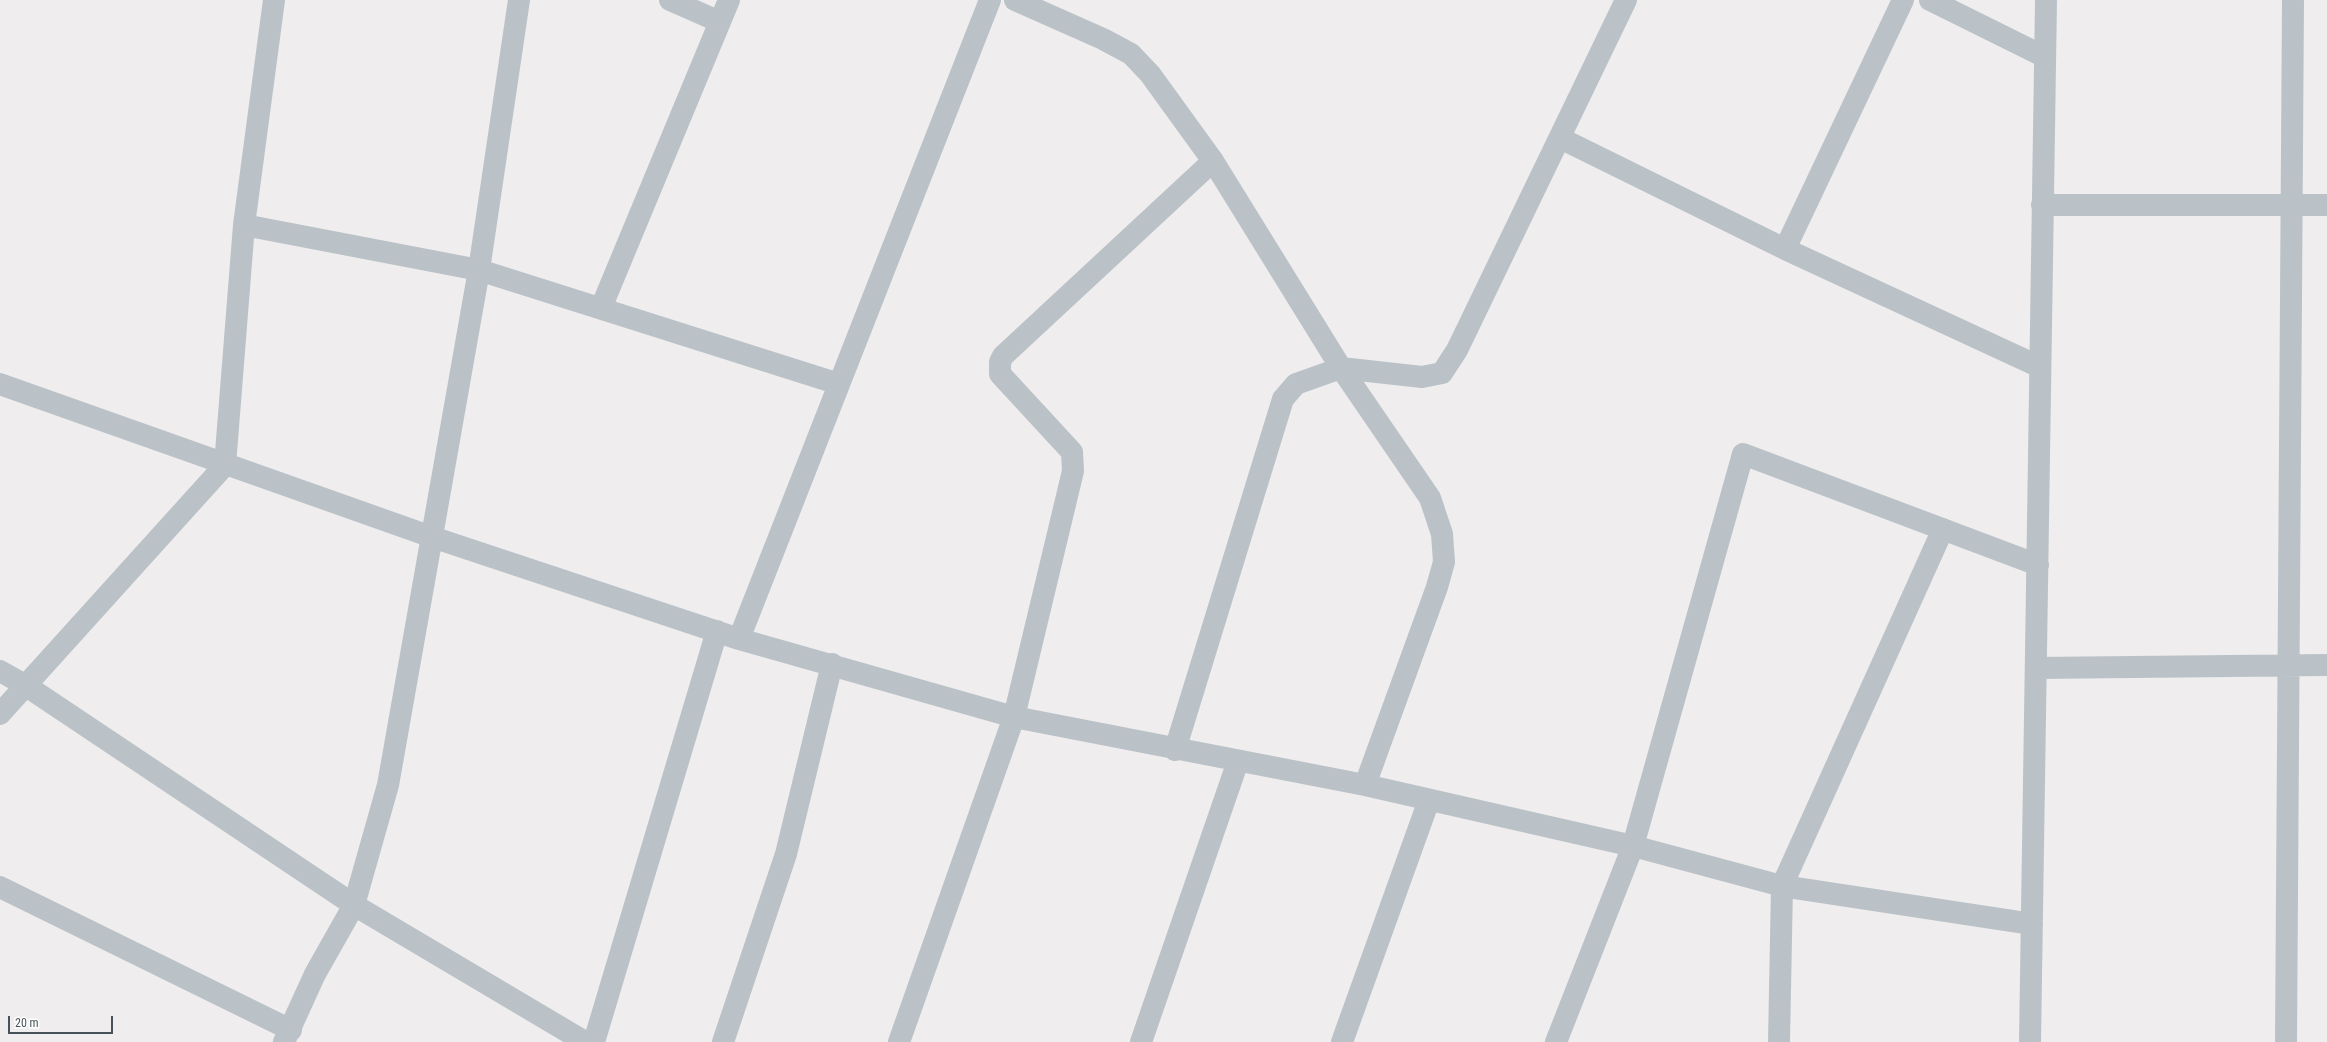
<!DOCTYPE html>
<html>
<head>
<meta charset="utf-8">
<style>
  body { margin:0 }
  #map { position:relative; width:2327px; height:1042px; overflow:hidden; background:#efeded; font-family:"Roboto Condensed",sans-serif }
  canvas { display:block }
  .scale { position:absolute; left:8px; top:1016px; width:105px; height:18px; box-sizing:border-box; border:2px solid #475258; border-top:0; padding-left:5px; font-size:12px; line-height:14px; white-space:nowrap; color:#475258; -webkit-text-stroke:3px #fff; paint-order:stroke }
</style>
</head>
<body>
<div id="map">
<canvas width="2327" height="1042"></canvas>
<div class="scale">20 m</div>
</div>
<script>
const ctx = document.querySelector('canvas').getContext('2d');
ctx.lineJoin = 'round';
const shape = rows => new Path2D(rows.map(r => 'M' + r).join(''));
function stroke(path, color, width, dash) { ctx.strokeStyle = color; ctx.lineWidth = width; ctx.lineCap = dash ? 'butt' : 'round'; ctx.setLineDash(dash || []); ctx.stroke(path); }
stroke(shape([
  [670,0,720,22],
  [1015,0,1103,39,1131,54,1150,74,1213,161,1341,368,1430,498,1442,534,1444,562,1437,587,1365,785],
  [1930,0,2045,57],
  [1560,138,1785,249,2040,367],
  [2042,205,2327,205],
  [244,225,479,270,839,384],
  [1785,249,1903,0],
  [601,308,729,0],
  [0,384,432,537,739,639,1014,717,1365,785,1633,846,1782,886,2032,924],
  [739,639,990,0],
  [2036,668,2327,665],
  [0,671,25,685,354,905,585,1042],
  [0,714,225,465,244,225,274,0],
  [1175,750,1283,399,1296,384,1341,368,1422,377,1442,373,1457,350,1626,0],
  [0,887,291,1030],
  [284,1042,315,974,354,905,388,785,479,270,519,0],
  [594,1042,717,631],
  [723,1042,786,854,832,664],
  [899,1042,1014,717,1073,471,1072,452,1000,374,1000,362,1003,356,1213,161],
  [1141,1042,1238,761],
  [1342,1042,1429,800],
  [1556,1042,1633,846,1743,454,2038,565],
  [1779,1042,1782,886,1943,529],
  [2030,1042,2046,0],
  [2286,1042,2293,0]
]), '#bac2c8', 22);
</script>
</body>
</html>
